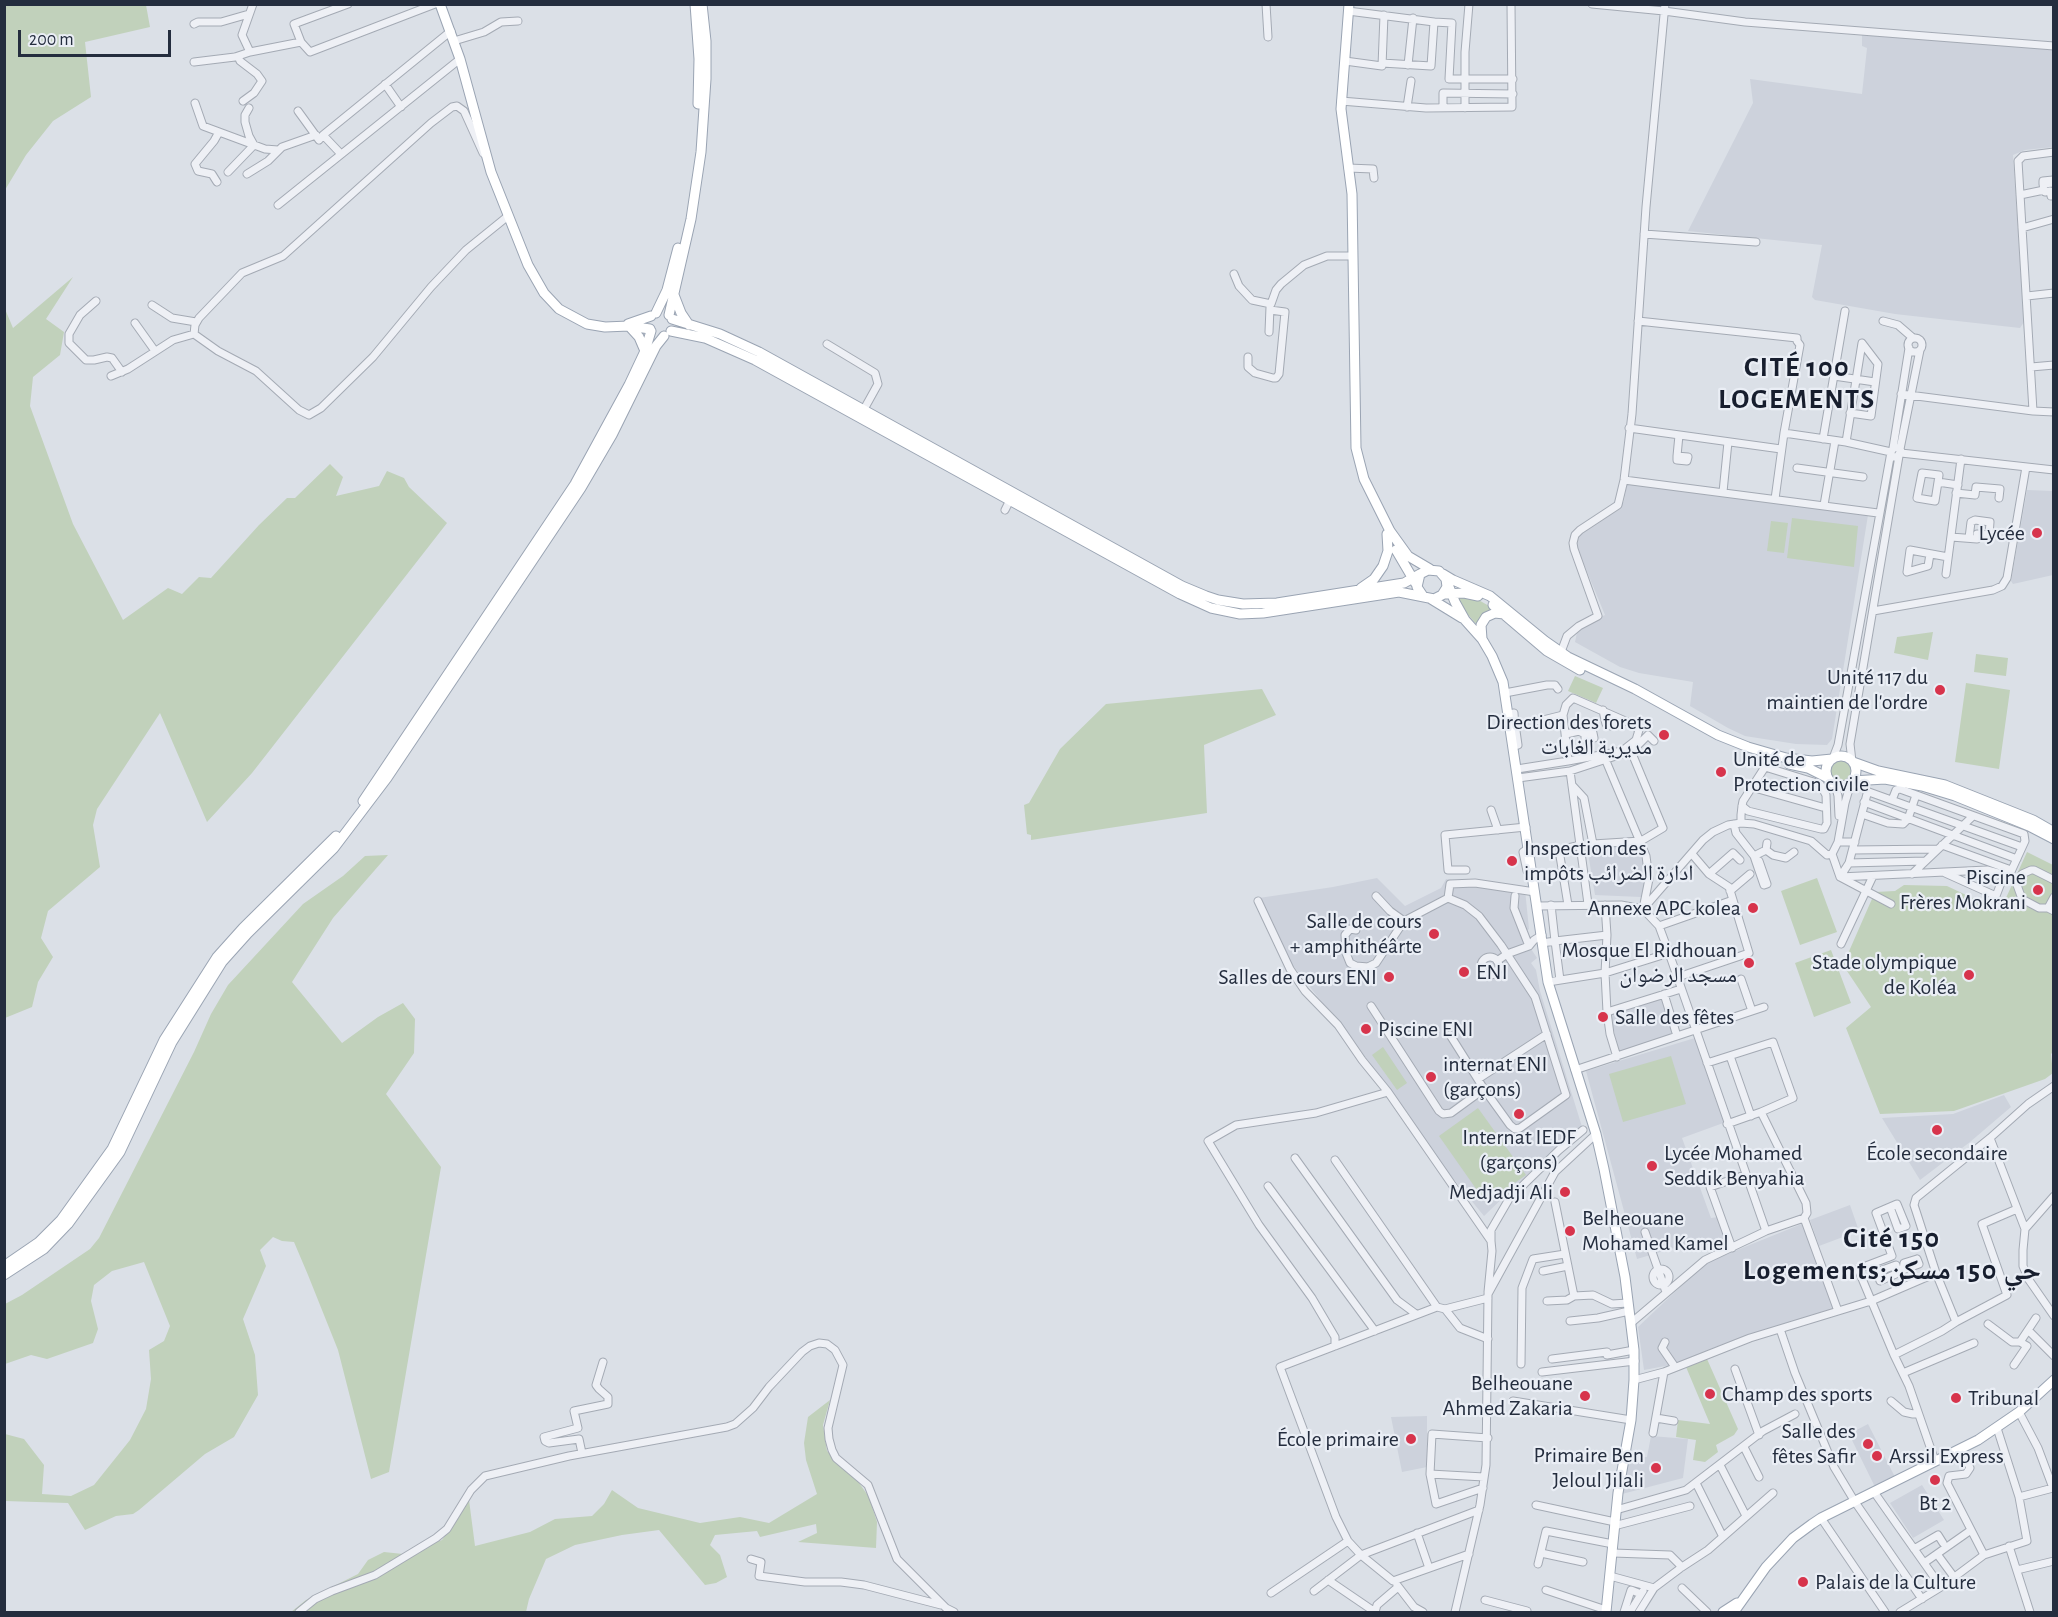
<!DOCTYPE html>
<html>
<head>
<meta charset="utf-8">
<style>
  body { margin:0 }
  #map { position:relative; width:2058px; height:1617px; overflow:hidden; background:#dbe0e7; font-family:"Alegreya Sans",sans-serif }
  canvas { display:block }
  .frame { position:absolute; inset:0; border:6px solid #242d3e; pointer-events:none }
  .scale { position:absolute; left:18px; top:30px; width:153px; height:27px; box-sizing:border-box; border:3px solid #242d3e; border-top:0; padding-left:8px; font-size:18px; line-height:21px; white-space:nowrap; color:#242d3e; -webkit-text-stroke:4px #eaeef5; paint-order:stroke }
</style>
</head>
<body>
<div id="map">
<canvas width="2058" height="1617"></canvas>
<div class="frame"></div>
<div class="scale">200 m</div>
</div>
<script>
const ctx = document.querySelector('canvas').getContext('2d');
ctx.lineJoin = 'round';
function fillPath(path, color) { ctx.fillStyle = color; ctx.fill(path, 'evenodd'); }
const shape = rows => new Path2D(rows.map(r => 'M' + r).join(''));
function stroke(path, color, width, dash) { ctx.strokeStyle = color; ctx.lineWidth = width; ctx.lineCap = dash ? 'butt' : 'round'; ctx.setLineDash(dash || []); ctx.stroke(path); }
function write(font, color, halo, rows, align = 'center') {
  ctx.font = font + ' "Alegreya Sans","Noto Naskh Arabic",sans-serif'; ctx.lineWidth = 4.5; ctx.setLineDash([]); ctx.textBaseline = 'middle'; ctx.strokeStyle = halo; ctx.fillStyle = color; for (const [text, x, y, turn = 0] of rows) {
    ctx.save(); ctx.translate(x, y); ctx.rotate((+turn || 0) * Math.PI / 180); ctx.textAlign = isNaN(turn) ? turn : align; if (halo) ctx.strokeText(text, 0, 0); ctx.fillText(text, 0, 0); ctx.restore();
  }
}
fillPath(shape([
  [1862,35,2053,49,2053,147,2025,150,2013,155,2024,322,2020,328,1895,314,1815,300,1812,297,1822,245,1688,231,1753,103,1750,79,1862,94,1867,48,1862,46],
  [1627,484,1868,515,1832,739,1827,745,1796,744,1745,736,1728,728,1690,706,1693,682,1639,673,1620,667,1575,642,1578,628,1605,615,1578,550,1576,543,1578,537,1581,532,1618,510,1624,501],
  [2027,490,2053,491,2053,575,2013,584,2011,581],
  [1639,844,1646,879,1641,897,1595,895,1587,847],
  [1377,878,1405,906,1441,888,1446,879,1525,890,1529,929,1522,935,1537,958,1531,963,1536,970,1540,991,1583,1130,1562,1141,1484,1216,1428,1148,1426,1141,1368,1061,1291,963,1259,898,1333,887],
  [1663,998,1674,1034,1619,1052,1610,1013],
  [1695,1038,1726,1122,1682,1138,1711,1218,1719,1217,1726,1240,1698,1251,1694,1242,1637,1259,1586,1071],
  [2004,1095,2011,1107,1970,1142,1920,1180,1882,1118,1953,1114],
  [1850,1205,1859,1231,1819,1246,1810,1220],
  [1804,1223,1834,1310,1676,1364,1644,1370,1638,1327,1700,1268,1715,1259],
  [1427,1416,1427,1467,1402,1472,1391,1417],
  [1868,1424,1895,1477,1875,1487,1849,1434],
  [1651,1436,1688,1439,1683,1478,1622,1494,1629,1458,1647,1457],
  [1922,1485,1944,1520,1913,1538,1890,1503]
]), '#cdd2dc');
fillPath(shape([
  [5,4,146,5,150,27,85,42,91,97,53,121,26,155,5,190],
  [73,277,46,319,64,332,60,355,33,377,30,406,73,524,123,620,168,588,182,594,199,577,211,578,259,525,287,498,295,498,330,464,343,477,336,496,379,486,387,471,404,478,409,487,447,523,252,773,207,822,160,713,97,809,93,825,100,867,48,911,41,938,53,957,38,982,32,1007,5,1018,5,309,13,328],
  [1792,518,1858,526,1854,567,1787,558],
  [1771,521,1788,523,1784,553,1767,551],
  [1455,597,1475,598,1498,611,1478,626,1463,609],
  [1933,632,1928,660,1894,653,1897,637],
  [1976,654,2008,658,2006,676,1974,672],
  [1575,676,1603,688,1596,703,1568,691],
  [1966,683,2010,690,1999,769,1955,762],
  [1262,689,1276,715,1204,745,1207,813,1031,840,1031,835,1027,834,1024,805,1029,803,1060,749,1106,704],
  '1830 772a12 12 0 1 1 24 0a12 12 0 1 1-24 0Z',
  [2027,852,2053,865,2054,1051,2051,1054,2053,1073,2045,1079,1954,1111,1880,1114,1846,1028,1871,1007,1843,965,1875,892,1895,891,1904,885,1947,886,2000,911],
  [388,855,333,918,292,982,342,1043,378,1017,403,1003,415,1019,414,1053,386,1094,441,1167,389,1472,371,1479,338,1350,308,1275,294,1242,282,1241,273,1237,260,1250,266,1266,243,1319,255,1355,258,1395,234,1437,205,1454,139,1510,133,1514,116,1516,85,1530,68,1503,5,1501,5,1434,24,1439,44,1465,42,1494,71,1496,94,1485,130,1440,146,1409,151,1379,149,1350,164,1341,170,1326,144,1262,112,1271,94,1285,91,1301,98,1329,93,1343,47,1359,31,1355,5,1364,5,1304,22,1295,90,1249,99,1238,194,1052,211,1014,228,985,303,904,343,876,365,856],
  [1817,878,1837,932,1800,945,1781,891],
  [1831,950,1851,1003,1814,1017,1795,963],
  [1383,1047,1407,1083,1397,1090,1372,1055],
  [1671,1056,1686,1104,1623,1122,1609,1074],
  [1478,1108,1526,1175,1486,1203,1439,1136],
  [1707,1359,1738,1429,1734,1435,1716,1445,1718,1452,1705,1462,1693,1460,1696,1440,1676,1437,1678,1420,1710,1424,1686,1367],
  [830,1400,823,1425,827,1451,857,1480,869,1497,877,1522,876,1548,798,1542,817,1533,816,1524,760,1537,757,1531,715,1535,710,1545,720,1555,727,1577,716,1583,705,1585,659,1530,622,1535,575,1545,546,1559,529,1599,526,1612,291,1612,306,1600,358,1574,368,1560,384,1552,403,1554,442,1540,469,1500,475,1546,530,1532,555,1519,592,1516,604,1504,612,1490,638,1508,700,1523,740,1517,769,1523,817,1494,806,1460,804,1443,808,1417]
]), '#c1d1bb');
const minor = shape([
  [253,4,242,35,250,52,301,42],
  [348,4,294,24,301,42,310,52,435,4],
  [1266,4,1268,37],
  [1592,4,1664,11,1745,22,2054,46],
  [1348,11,1434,22,1431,66,1382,63],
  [1434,22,1452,23,1449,79,1513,79],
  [194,24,198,22,221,22,249,14],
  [454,41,484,32,501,22,518,21],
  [238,56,240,61,257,74,262,81,254,93,243,101],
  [1345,61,1382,66,1384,15],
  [194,62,235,57,250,52],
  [1408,65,1413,18],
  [385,84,401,107],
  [1341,101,1426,108,1512,107,1511,4],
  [195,103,203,126,265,149,278,150],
  [1407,107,1411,81],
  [1443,108,1443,93,1513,94],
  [1465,108,1465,52,1469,4],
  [298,111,319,140,323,135],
  [2054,152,2023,156,2018,161,2033,411,2054,412],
  [341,154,323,135,451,31],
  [1348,168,1373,169,1374,178],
  [228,172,254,145,249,136,245,122,245,115,249,108],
  [247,174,268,161,282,147,316,135],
  [217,182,212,174,198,171,195,164,214,141,219,132],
  [2043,184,2053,183,2053,180,2043,181,2043,184,2044,190,2045,192,2050,191,2051,196,2054,195],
  [2020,195,2044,190],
  [278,205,460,59],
  [2022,228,2054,219],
  [1644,234,1756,242],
  [1234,274,1239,286,1252,300,1271,304,1276,290,1281,284,1304,265,1327,256,1352,256],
  [2027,296,2054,293],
  [96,301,80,315,69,334,69,343,86,360,94,360,107,357,112,358,122,372],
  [152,305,172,318,196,322],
  [1638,321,1797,338,1797,341,1800,345,1784,433],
  [1883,321,1898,325,1913,338],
  [135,323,155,351],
  [1269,332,1270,307],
  [194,334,195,325,199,318,242,273,283,256,431,123,452,107,457,106,464,111,483,153],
  '1908 345a7 7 0 1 1 14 0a7 7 0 1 1-14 0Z',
  [827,344,875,373,878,384,863,411],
  [1248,357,1248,367,1255,373,1273,378,1276,378,1279,374,1285,312,1270,310],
  [2031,367,2054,365],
  [111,376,128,369,173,340,194,334,218,351,256,371,299,410,309,415,321,408,373,357,431,287,466,250,508,216],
  [1834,376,1875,382],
  [1901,394,2033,411],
  [1629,428,1781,449],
  [1823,439,1845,311],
  [1846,442,1862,343,1878,364,1871,416,1850,413],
  [1893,448,1909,348],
  [1900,449,1920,350],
  [1901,453,2054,470],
  [1677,456,1688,457,1687,461,1677,460,1677,456],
  [1677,456,1679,435],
  [1797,468,1863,477],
  [1624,480,1878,513],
  [1938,482,1935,501,1917,498,1922,473,1939,475,1938,482,1958,485],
  [1723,492,1728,442],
  [1956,493,1975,495,1976,487,2000,489,1999,498],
  [1775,499,1784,433,1846,442,1891,452],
  [1824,505,1835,441],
  [1005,510,1010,500],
  [1951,537,1977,539,1977,534,1989,535,1990,522,1975,520,1971,522,1969,538],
  [1930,554,1928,566,1907,572,1910,550,1948,557],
  [1946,574,1961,459],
  [1873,611,1993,590,2002,586,2007,578,2026,467],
  [1561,652,1567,636,1579,626,1598,616,1574,549,1573,543,1575,535,1580,530,1618,505,1624,480,1632,414,1646,207,1665,4],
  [1505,693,1547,685,1555,685,1558,689],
  [1603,710,1605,720,1612,723,1611,726,1606,724,1605,720],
  [1509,714,1514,713,1515,726,1511,726],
  [1539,721,1563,715],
  [1511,731,1516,731,1518,745,1513,746],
  [1566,734,1579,731,1585,734,1593,733,1594,738,1585,739,1585,734],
  [1635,748,1648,735,1654,741],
  [1833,758,1838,745,1891,452,1894,447,1898,448,1901,451,1897,457,1893,457,1891,454],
  [1852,761,1850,744,1899,456],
  [1517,769,1568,761,1622,751,1636,740,1639,730,1630,723,1573,698,1566,705,1563,715,1568,761],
  [1570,771,1588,904],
  [1518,778,1570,771,1631,751,1663,828,1641,841,1593,844,1584,798,1572,785],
  [1835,784,1838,796,1839,816],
  [1751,787,1822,807],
  [1864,802,2017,859],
  [1491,810,1498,830],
  [1862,814,1888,823,1903,824,1908,819,1916,795],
  [1741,823,1741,815,1742,806,1743,801,1765,767,1820,784,1826,795,1827,823,1824,829,1821,829,1748,811,1742,806],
  [1734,824,1736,833,1754,856,1766,850],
  [1838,842,1855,842],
  [1767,843,1766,850,1773,855,1786,858,1794,852],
  [1942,845,2011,870],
  [1529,848,1523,852,1527,871,1531,867],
  [1853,850,1938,849],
  [1692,854,1709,874,1729,887,1733,900],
  [1832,854,1840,877,1987,870,2009,876,2025,841,2024,834,1900,789,1896,790,1892,800],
  [1754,856,1756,862,1764,885,1767,884,1759,861,1756,862],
  [1849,863,1925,861],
  [1466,870,1448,870,1445,835,1526,827],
  [1945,873,1996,896,2004,875],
  [1709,874,1733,853,1740,860],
  [1912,874,1973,816],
  [2054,880,2034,870,2031,870,2022,874,2017,885,2022,899,2039,908,2048,908,2054,911],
  [1730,891,1750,874],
  [1376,896,1390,911,1404,921],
  [1515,896,1514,908,1529,946],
  [1258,901,1290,969,1305,991,1338,1025,1362,1060,1388,1092,1491,1241,1492,1251,1488,1292],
  [1891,904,1840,877,1849,863,1867,794,1869,792,2022,847],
  [1551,905,1555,941,1607,935,1605,905],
  [1568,905,1559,850,1581,845],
  [1538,906,1621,905,1643,909,1649,879,1646,856,1606,761],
  [2048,908,2054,897],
  [1659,926,1733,900,1749,953,1678,977],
  [1356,930,1350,929,1345,935,1346,953,1350,963,1356,966,1368,967,1376,963,1404,921,1448,898,1450,884,1475,883,1535,892],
  [1607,935,1605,973,1607,1012,1610,1034,1617,1057],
  [1542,943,1555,941,1560,980],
  [1841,944,1873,876],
  '1481 966a9 9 0 1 1 18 0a9 9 0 1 1-18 0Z',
  [1497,961,1507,954,1529,946,1534,940,1542,935],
  [1741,979,1752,1011],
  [1548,982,1605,973,1669,953],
  [1664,994,1677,1036],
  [1371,1006,1439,1111,1443,1114,1451,1113,1484,1089,1510,1125,1515,1129,1520,1128,1566,1095,1535,997,1501,945,1479,916,1465,905,1448,898],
  [1607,1012,1681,989],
  [1450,1035,1484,1089],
  [1730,1056,1751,1116],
  [1707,1063,1773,1042,1793,1098,1761,1112],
  [1575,1070,1764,1007],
  [1478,1079,1547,1034],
  [1727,1124,1761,1112,1806,1203,1807,1213,1804,1218,1838,1311],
  [1990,1138,2025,1229],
  [1295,1158,1397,1300,1416,1314],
  [1335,1160,1437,1307],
  [1268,1186,1375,1331],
  [2054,1196,2025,1229,2023,1250,2023,1266,2029,1280,2054,1316],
  [1555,1202,1574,1296],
  [1890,1207,1898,1229,1906,1226,1897,1204,1876,1213,1892,1256,1858,1269,1894,1355,1909,1386,1935,1461],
  [1766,1231,1669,953,1659,926,1643,909,1703,840,1713,832,1728,825,1741,823,1754,824,1811,841,1827,855,1832,854,1838,842,1845,803,1851,782],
  [1645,1232,1666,1292],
  [1491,1241,1491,1230,1509,1199,1559,1150,1583,1130],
  [1732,1248,1710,1187,1745,1175],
  [1917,1259,1919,1264,1903,1270,1904,1263,1917,1259],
  [1896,1265,1877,1272,1880,1281,1896,1274,1897,1268],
  '1653 1277a8 8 0 1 1 16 0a8 8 0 1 1-16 0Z',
  [1543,1271,1568,1266],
  [1547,1301,1567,1300,1574,1296,1593,1295,1612,1304,1628,1303],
  [1445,1309,1488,1298],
  [1570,1321,1598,1318,1629,1311],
  [1956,1322,2007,1295,1982,1224,2017,1209],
  [1631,1323,1705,1260,1766,1231,1804,1218],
  [1988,1324,2012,1342,2020,1342],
  [1780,1329,1795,1373,1834,1467,1855,1502,1922,1599],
  [2028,1330,2036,1318],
  [1665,1342,1662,1348,1675,1367],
  [1335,1346,1335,1337,1312,1298,1259,1225,1208,1141,1236,1125,1316,1113,1388,1092],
  [1894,1355,1942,1331,1956,1322,1936,1273,1916,1211,1914,1205,1916,1198,1990,1138,2028,1104,2054,1086],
  [1552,1359,1607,1352,1607,1355,1634,1350],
  [1521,1364,1522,1288,1533,1259,1565,1254],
  [2014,1365,2027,1346,2020,1342,2028,1330,2054,1356],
  [1735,1369,1759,1435],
  [1542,1372,1635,1361],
  [1903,1373,1974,1343],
  [1634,1380,1664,1372,1750,1338,1871,1301,1936,1273],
  [1513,1401,1631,1420],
  [1891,1401,1904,1412,1913,1414,1918,1413],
  [2019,1412,2038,1448,2053,1488,2019,1497],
  [1656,1418,1674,1421],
  [1653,1433,1664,1372],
  [1744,1447,1759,1477],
  [1961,1449,1970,1468,1966,1474,1949,1476,1947,1483,1984,1555],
  [582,1453,579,1439,549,1443,545,1441,544,1437,578,1428,574,1411,608,1404,608,1397,599,1389,596,1385,603,1362],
  [1720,1465,1746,1516],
  [1430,1474,1484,1477],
  [1696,1483,1723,1537],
  [1483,1488,1436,1504,1430,1474,1432,1434,1488,1438],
  [1874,1492,1941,1587],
  [1536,1505,1615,1522],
  [1616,1510,1686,1490,1763,1431,1795,1414],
  [1821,1518,1885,1612],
  [1614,1526,1690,1506],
  [1417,1533,1429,1568],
  [2009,1546,2030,1612],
  [1914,1549,1938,1535,1943,1543],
  [1541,1553,1583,1562],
  [1613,1553,1670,1555,1682,1567],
  [1469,1554,1393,1581,1361,1555,1348,1541,1336,1517,1280,1367,1437,1307,1445,1309,1460,1328,1488,1339],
  [1937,1554,1954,1577],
  [751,1559,761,1562,759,1576,805,1582,841,1582,864,1585,941,1605],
  [1924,1563,1971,1530],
  [1538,1564,1546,1531,1613,1544],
  [2017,1570,2054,1561],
  [1610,1576,1654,1588,1682,1567,1708,1550,1773,1493],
  [1328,1580,1375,1612,1377,1605,1398,1587],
  [1397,1585,1414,1607,1423,1612],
  [1682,1588,1707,1612],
  [1546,1590,1606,1610],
  [1314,1591,1361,1555,1479,1510],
  [1271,1593,1348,1541],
  [1485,1600,1527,1611],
  [299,1612,315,1599,332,1591,375,1575,436,1538,447,1529,471,1490,485,1476,569,1456,727,1427,735,1424,753,1408,769,1387,802,1352,810,1346,819,1343,827,1344,835,1350,843,1365,828,1428,829,1439,832,1450,836,1458,868,1485,897,1559,946,1608,954,1612],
  [1455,1612,1480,1505,1486,1465,1488,1294,1555,1172,1596,1134],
  [1624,1612,1631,1590,1641,1594],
  [1630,1612,1643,1591],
  [1639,1612,1654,1588],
  [1900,1612,1941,1587,1984,1555,2027,1541,2019,1497,1997,1428]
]);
const major = shape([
  [440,4,460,59,491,172,528,265,544,293,559,309,587,324,605,327,629,326,650,329],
  [695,4,699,59,698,104],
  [1349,4,1341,109,1352,194,1356,448,1364,479,1390,531,1408,556,1430,569],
  [674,295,681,313,689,325],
  [656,313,667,290,678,248],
  [669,315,691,219,701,152,706,79,706,41,702,4],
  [672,319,720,334,759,352,1182,586,1206,596,1218,600,1243,604,1277,603,1404,583,1420,574],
  [628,324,651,316],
  [629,326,639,337,645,351],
  [671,331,705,338,755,360,1180,594,1211,608,1240,614,1263,613,1399,592,1434,599,1442,595,1447,587,1446,579,1439,571,1428,570,1420,574,1417,587,1423,596],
  [1396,550,1416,584],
  [1443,574,1453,580,1490,596,1545,641,1568,657,1635,689,1718,735,1748,747,1786,758,1812,761,1832,759],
  [1447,582,1455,602,1465,620,1482,639,1492,656,1503,682,1548,982,1596,1134,1604,1169,1625,1277,1634,1350,1634,1380,1631,1420,1618,1493,1606,1612],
  [1361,588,1374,579,1383,566,1388,551,1387,534],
  [1445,594,1464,593,1478,596],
  [1431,599,1462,618],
  [1493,605,1547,651,1580,670],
  [1482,639,1481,625,1486,617,1495,613,1504,614],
  '1826 771a15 15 0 1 1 30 0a15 15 0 1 1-30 0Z',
  [1853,762,1878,771,1945,785,2033,820,2054,832],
  [1789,764,1808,768,1828,778],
  [1852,781,1885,779,1922,786,1955,796,2029,826,2054,839],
  [363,801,575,484,629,385,645,351,651,331],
  [4,1266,39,1242,61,1220,112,1149,164,1040,217,957,243,928,336,836],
  [4,1275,44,1249,68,1224,120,1152,172,1042,222,962,248,933,334,848,387,778,581,488,612,435,656,346,664,336],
  [1723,1612,1737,1603],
  [1734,1612,1766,1567,1793,1538,1812,1524,1821,1518,1978,1440,2019,1412,2054,1380]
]);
stroke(minor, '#a4aab4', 9);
stroke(major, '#9aa4b3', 11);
stroke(minor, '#eef0f5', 7);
stroke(major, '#fff', 9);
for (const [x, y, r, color] of [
  [2037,533,6,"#d7344c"],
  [1940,690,6,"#d7344c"],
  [1664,735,6,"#d7344c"],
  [1721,772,6,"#d7344c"],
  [1512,861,6,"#d7344c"],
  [2038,890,6,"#d7344c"],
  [1753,908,6,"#d7344c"],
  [1434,934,6,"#d7344c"],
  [1749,963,6,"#d7344c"],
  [1464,972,6,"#d7344c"],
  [1969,975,6,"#d7344c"],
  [1389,977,6,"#d7344c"],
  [1603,1017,6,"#d7344c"],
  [1366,1029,6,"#d7344c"],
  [1431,1077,6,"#d7344c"],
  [1519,1114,6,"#d7344c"],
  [1937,1130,6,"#d7344c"],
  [1652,1166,6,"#d7344c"],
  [1565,1192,6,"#d7344c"],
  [1570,1231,6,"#d7344c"],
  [1710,1394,6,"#d7344c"],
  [1585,1396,6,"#d7344c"],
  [1956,1398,6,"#d7344c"],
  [1411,1439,6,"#d7344c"],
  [1868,1444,6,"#d7344c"],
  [1877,1456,6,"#d7344c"],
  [1656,1468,6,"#d7344c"],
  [1935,1480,6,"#d7344c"],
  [1803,1582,6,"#d7344c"]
]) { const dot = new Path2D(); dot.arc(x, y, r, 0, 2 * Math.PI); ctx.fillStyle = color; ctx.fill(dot); stroke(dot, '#eaeef5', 2); }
write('22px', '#242d3e', '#eaeef5', [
  ["Lycée",2025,533],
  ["Unité 117 du",1928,677],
  ["maintien de l'ordre",1928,702],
  ["Direction des forets",1652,722],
  ["مديرية الغابات",1652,747],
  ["Unité de",1733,759,"left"],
  ["Protection civile",1733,784,"left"],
  ["Inspection des",1524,848,"left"],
  ["impôts ادارة الضرائب",1524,873,"left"],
  ["Piscine",2026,877],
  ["Frères Mokrani",2026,902],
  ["Annexe APC kolea",1741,908],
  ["Salle de cours",1422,921],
  ["+ amphithéârte",1422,946],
  ["Mosque El Ridhouan",1737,950],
  ["مسجد الرضوان",1737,975],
  ["Stade olympique",1957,962],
  ["de Koléa",1957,987],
  ["ENI",1476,972,"left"],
  ["Salles de cours ENI",1377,977],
  ["Salle des fêtes",1615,1017,"left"],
  ["Piscine ENI",1378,1029,"left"],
  ["internat ENI",1443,1064,"left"],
  ["(garçons)",1443,1089,"left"],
  ["Internat IEDF",1519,1137,"center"],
  ["(garçons)",1519,1162,"center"],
  ["Lycée Mohamed",1664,1153,"left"],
  ["Seddik Benyahia",1664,1178,"left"],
  ["École secondaire",1937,1153,"center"],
  ["Medjadji Ali",1553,1192],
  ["Belheouane",1582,1218,"left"],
  ["Mohamed Kamel",1582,1243,"left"],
  ["Belheouane",1573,1383],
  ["Ahmed Zakaria",1573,1408],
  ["Champ des sports",1722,1394,"left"],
  ["Tribunal",1968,1398,"left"],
  ["Salle des",1856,1431],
  ["fêtes Safir",1856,1456],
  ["École primaire",1399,1439],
  ["Primaire Ben",1644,1455],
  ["Jeloul Jilali",1644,1480],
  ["Arssil Express",1889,1456,"left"],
  ["Bt 2",1935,1503,"center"],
  ["Palais de la Culture",1815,1582,"left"]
], 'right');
ctx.letterSpacing = '1.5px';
write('bold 28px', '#171e2e', '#eaeef5', [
  ["CITÉ 100",1797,368],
  ["LOGEMENTS",1797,400],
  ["Cité 150",1892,1239],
  ["Logements;حي 150 مسكن",1892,1271]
]);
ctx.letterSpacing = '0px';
</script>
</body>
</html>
